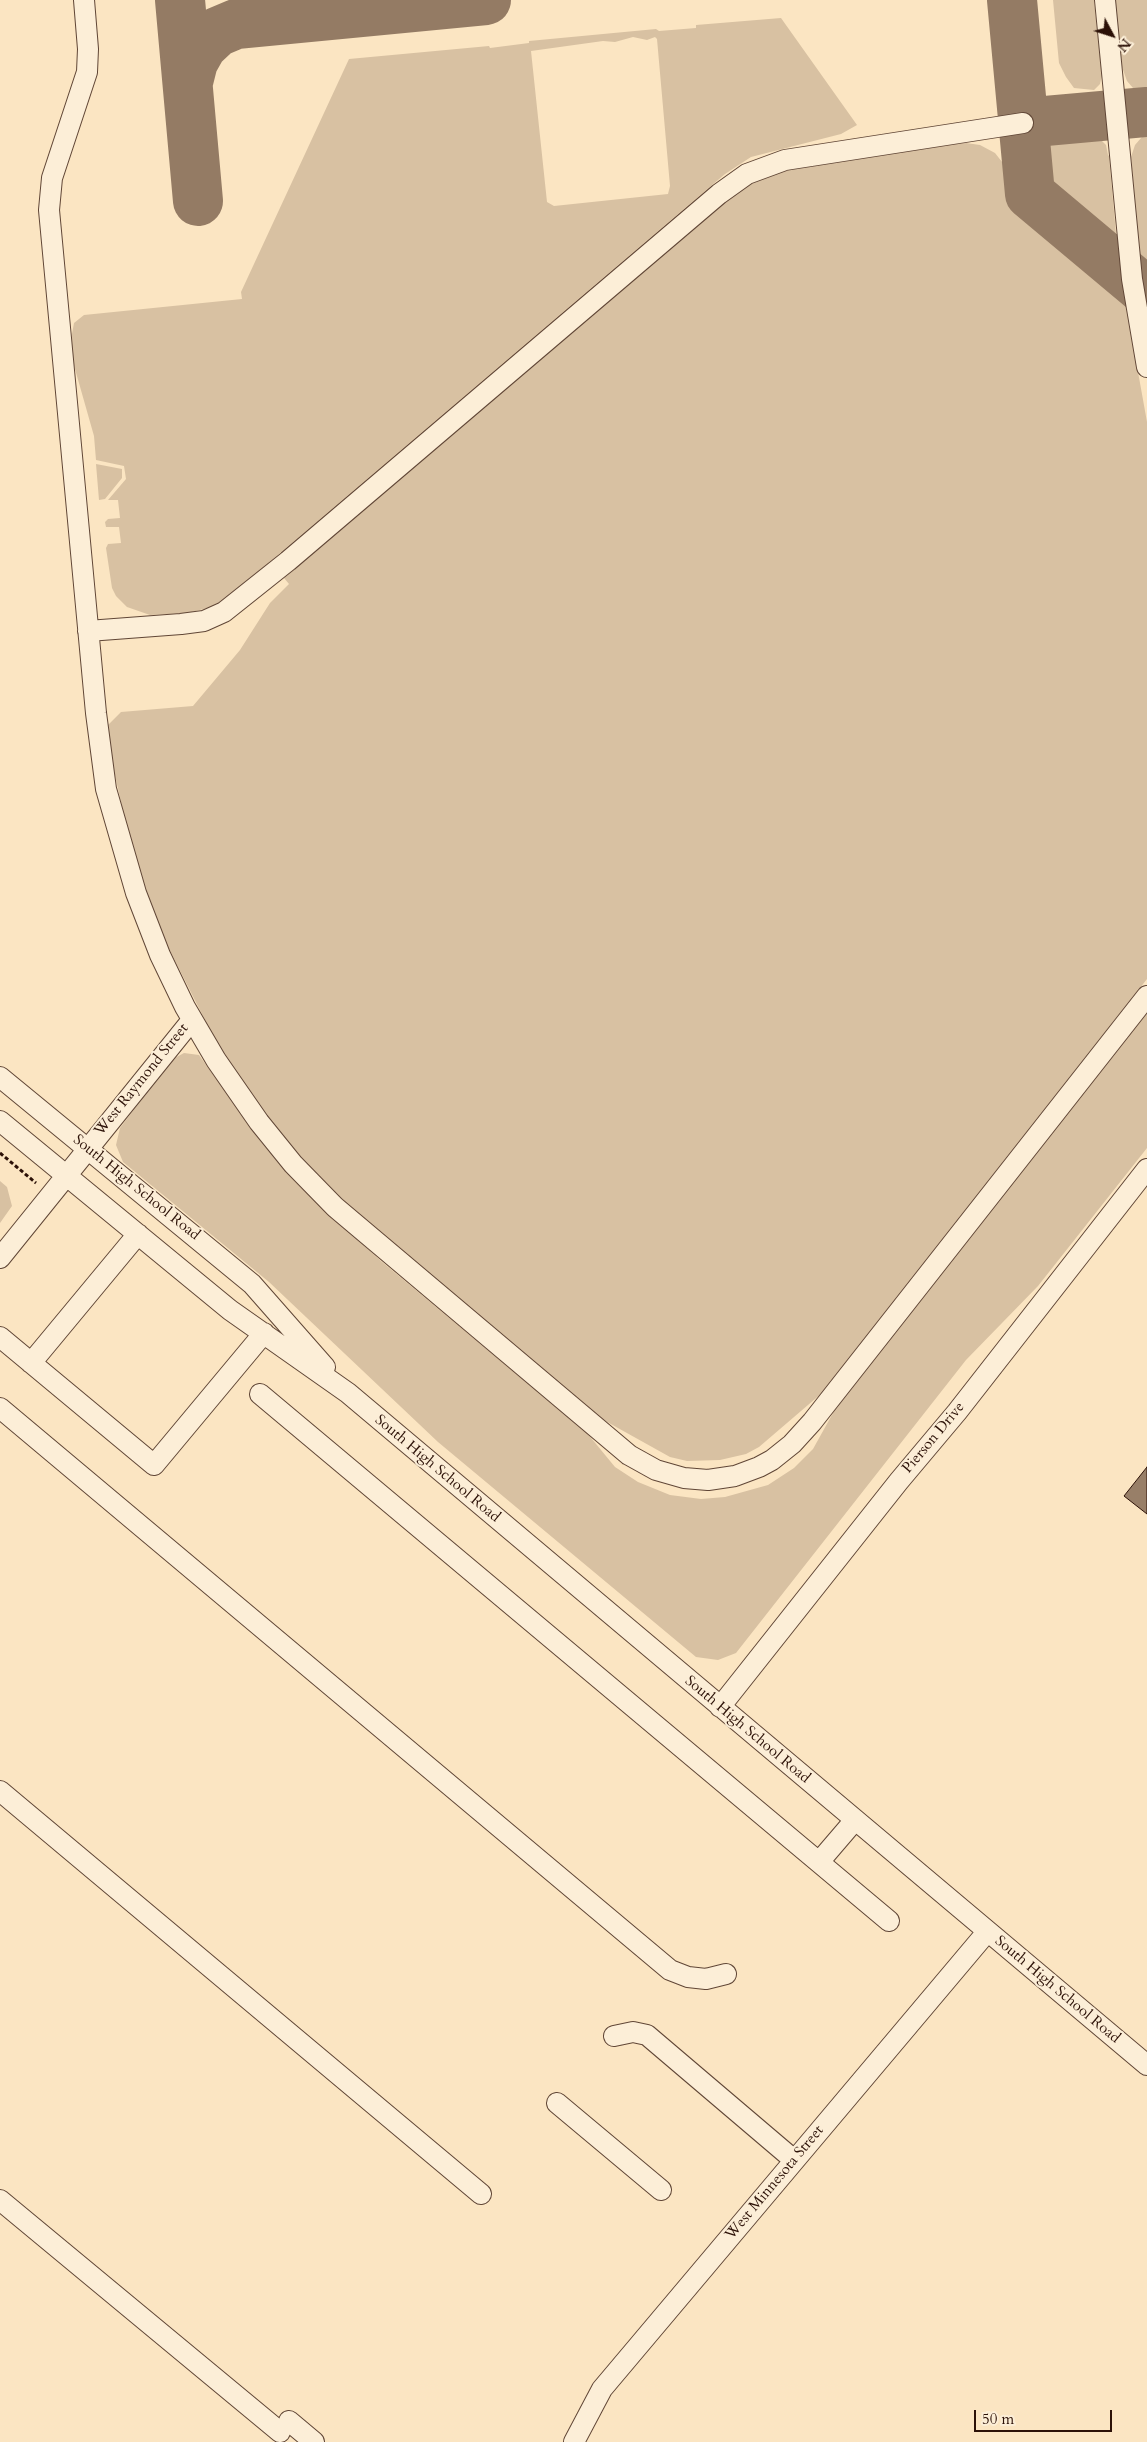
<!DOCTYPE html>
<html>
<head>
<meta charset="utf-8">
<style>
  body { margin:0 }
  #map { position:relative; width:1147px; height:2442px; overflow:hidden; background:#fbe5c2; font-family:Cardo,serif }
  canvas { display:block }
  .north { position:absolute; left:1087px; top:10px; width:50px; height:50px; -webkit-text-stroke:4px #fceed7; paint-order:stroke; rotate:130deg; font-size:14px; font-weight:700; line-height:20px; text-align:center; color:#2c1107 }
  .north::after { content:''; display:block; margin:auto; width:18px; height:22px; background:#2c1107; clip-path:polygon(50% 0,100% 100%,50% 72%,0 100%) }
  .scale { position:absolute; left:974px; top:2410px; width:138px; height:22px; box-sizing:border-box; border:2px solid #2c1107; border-top:0; padding-left:6px; font-size:15px; line-height:18px; white-space:nowrap; color:#2c1107; -webkit-text-stroke:4px #fceed7; paint-order:stroke }
</style>
</head>
<body>
<div id="map">
<canvas width="1147" height="2442"></canvas>
<div class="north">N</div>
<div class="scale">50 m</div>
</div>
<script>
const ctx = document.querySelector('canvas').getContext('2d');
ctx.lineJoin = 'round';
function fillPath(path, color) { ctx.fillStyle = color; ctx.fill(path, 'evenodd'); }
const shape = rows => new Path2D(rows.map(r => 'M' + r).join(''));
function stroke(path, color, width, dash) { ctx.strokeStyle = color; ctx.lineWidth = width; ctx.lineCap = dash ? 'butt' : 'round'; ctx.setLineDash(dash || []); ctx.stroke(path); }
function write(font, color, halo, rows, align = 'center') {
  ctx.font = font + ' Cardo,serif'; ctx.lineWidth = 4; ctx.setLineDash([]); ctx.textBaseline = 'middle'; ctx.strokeStyle = halo; ctx.fillStyle = color; for (const [text, x, y, turn = 0] of rows) {
    ctx.save(); ctx.translate(x, y); ctx.rotate((+turn || 0) * Math.PI / 180); ctx.textAlign = isNaN(turn) ? turn : align; if (halo) ctx.strokeText(text, 0, 0); ctx.fillText(text, 0, 0); ctx.restore();
  }
}
fillPath(shape([
  [1053,0,1094,0,1102,75,1100,84,1094,90,1074,88,1066,77,1059,63],
  [1115,0,1147,0,1147,93,1133,88,1127,81,1122,67],
  [781,18,857,125,841,134,751,157,725,174,219,605,188,613,150,615,127,607,116,596,112,588,106,548,108,544,121,543,119,527,106,527,105,522,108,519,120,518,118,500,108,500,126,479,124,466,96,460,94,436,73,362,71,339,74,323,84,315,242,299,241,292,349,59,489,46,490,48,529,43,529,41,656,29,659,31,696,28,696,25],
  [633,37,647,40,655,37,657,39,670,186,668,194,554,206,547,202,531,51,603,41,615,42],
  [1083,131,1098,137,1106,145,1108,155,1109,156,1117,245,1051,189,1044,177,1042,161,1052,141,1065,133],
  [1147,131,1147,270,1140,264,1131,157,1135,145],
  [966,143,980,145,995,153,1006,167,1014,195,1019,202,1033,217,1124,294,1147,422,1147,979,822,1393,759,1447,746,1454,720,1460,687,1461,670,1457,600,1418,355,1212,296,1152,270,1120,234,1070,211,1032,165,941,150,902,128,833,114,771,108,725,121,712,193,706,240,650,270,603,289,584,284,578,742,186,770,173,876,151],
  [96,464,122,469,122,478,105,499,99,500],
  [1147,1011,1147,1148,1038,1286,966,1360,736,1653,718,1660,696,1657,438,1442,269,1282,123,1162,116,1145,120,1128,171,1060,184,1053,199,1055,262,1143,309,1195,381,1261,587,1433,615,1467,638,1482,670,1495,701,1499,725,1497,768,1485,794,1468,813,1449,838,1404],
  [0,1181,7,1187,12,1206,0,1223]
]), '#d8c1a2');
stroke(shape([
  [180,0,198,201],
  [1012,0,1030,194,1147,292],
  [188,82,193,62,202,46,217,32,236,24,486,0],
  [1023,123,1147,112]
]), '#947b64', 50);
const building = shape([
  [1147,1467,1147,1514,1124,1496,1147,1467]
]);
fillPath(building, '#987f68');
stroke(building, '#2c1107', 1);
const minor = shape([
  [84,0,88,49,87,72,52,178,49,210,96,713,106,789,136,893,160,955,185,1007,216,1060,259,1122,293,1164,335,1207,629,1455,656,1470,684,1478,708,1480,735,1476,759,1467,772,1460,792,1444,812,1422,1147,996],
  [1105,0,1132,279,1147,367],
  [88,631,181,624,204,621,224,612,288,561,719,194,747,174,785,160,1023,123],
  [0,1077,252,1284,325,1367],
  [0,1121,230,1310,348,1393,1147,2065],
  [0,1258,192,1020],
  [0,1337,154,1465,264,1333],
  [31,1363,138,1234],
  [260,1394,889,1921],
  [0,1408,670,1970,688,1977,706,1979,726,1974],
  [720,1707,899,1481,957,1412,1147,1169],
  [0,1791,481,2194],
  [819,1862,855,1820],
  [614,2036,633,2032,647,2035,794,2160],
  [557,2103,661,2190],
  [0,2200,280,2432],
  [289,2421,314,2442],
  [574,2442,602,2389,987,1932]
]);
stroke(minor, '#604636', 22);
stroke(shape([
  [0,1153,36,1183]
]), '#2c1107', 3, [4, 2.5]);
stroke(minor, '#fceed7', 20);
write('15px', '#2c1107', '#fceed7', [
  ["West Raymond Street",142,1080,-51],
  ["South High School Road",136,1188,39],
  ["Pierson Drive",934,1438,-50],
  ["South High School Road",437,1469,40],
  ["South High School Road",747,1730,40],
  ["South High School Road",1057,1990,40],
  ["West Minnesota Street",775,2183,-50]
]);
</script>
</body>
</html>
